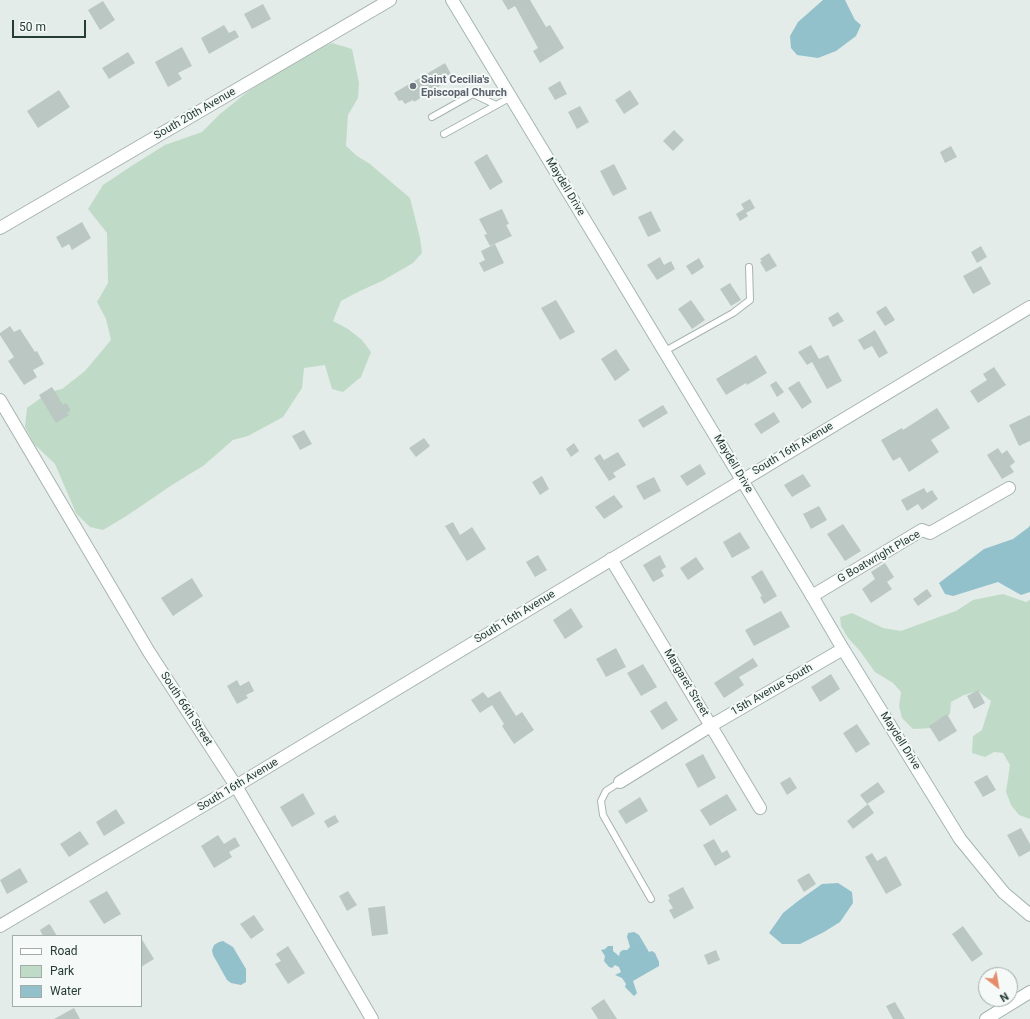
<!DOCTYPE html>
<html>
<head>
<meta charset="utf-8">
<style>
  body { margin:0 }
  #map { position:relative; width:1030px; height:1019px; overflow:hidden; background:#e4ece9; font-family:Roboto,sans-serif }
  canvas { display:block }
  .legend { position:absolute; left:12px; top:935px; width:130px; height:72px; box-sizing:border-box; background:#f5f9f7; border:1px solid #a2adaa; margin:0; padding:5px 7px; list-style:none; font-size:12px; color:#253c37 }
  .legend li { display:flex; align-items:center; gap:8px; height:20px }
  .legend b { width:20px; border:1px solid #a2adaa }
  .north { position:absolute; left:978px; top:967px; width:40px; height:40px; box-sizing:border-box; background:#f5f9f7; border:1px solid #a2adaa; border-radius:50%; rotate:149deg; font-size:11px; font-weight:700; line-height:16px; text-align:center; color:#253c37 }
  .north::after { content:''; display:block; margin:auto; width:14px; height:18px; background:#e48b6a; clip-path:polygon(50% 0,100% 100%,50% 72%,0 100%) }
  .scale { position:absolute; left:12px; top:20px; width:74px; height:18px; box-sizing:border-box; border:2px solid #253c37; border-top:0; padding-left:5px; font-size:12px; line-height:14px; white-space:nowrap; color:#253c37; -webkit-text-stroke:3px #f5f9f7; paint-order:stroke }
</style>
</head>
<body>
<div id="map">
<canvas width="1030" height="1019"></canvas>
<ul class="legend">
<li><b style="height:5px;background:#fff"></b>Road</li>
<li><b style="height:11px;background:#bfdbc7"></b>Park</li>
<li><b style="height:11px;background:#92c1cc"></b>Water</li>
</ul>
<div class="north">N</div>
<div class="scale">50 m</div>
</div>
<script>
const ctx = document.querySelector('canvas').getContext('2d');
ctx.lineJoin = 'round';
function fillPath(path, color) { ctx.fillStyle = color; ctx.fill(path, 'evenodd'); }
const shape = rows => new Path2D(rows.map(r => 'M' + r).join(''));
function stroke(path, color, width, dash) { ctx.strokeStyle = color; ctx.lineWidth = width; ctx.lineCap = dash ? 'butt' : 'round'; ctx.setLineDash(dash || []); ctx.stroke(path); }
function write(font, color, halo, rows, align = 'center') {
  ctx.font = font + ' Roboto,sans-serif'; ctx.lineWidth = 4; ctx.setLineDash([]); ctx.textBaseline = 'middle'; ctx.strokeStyle = halo; ctx.fillStyle = color; for (const [text, x, y, turn = 0] of rows) {
    ctx.save(); ctx.translate(x, y); ctx.rotate((+turn || 0) * Math.PI / 180); ctx.textAlign = isNaN(turn) ? turn : align; if (halo) ctx.strokeText(text, 0, 0); ctx.fillText(text, 0, 0); ctx.restore();
  }
}
fillPath(shape([
  [332,43,352,49,359,83,358,98,348,115,346,146,357,156,370,164,410,198,420,238,422,253,413,263,382,281,360,291,341,301,333,321,348,329,362,340,371,352,361,377,343,392,332,389,325,365,304,368,302,388,283,417,248,436,233,440,203,466,172,485,128,515,103,530,90,527,76,513,55,464,34,444,25,427,27,408,49,392,62,389,85,371,111,340,106,319,97,302,108,283,107,233,88,209,103,185,133,165,165,145,202,132,220,114,246,93,305,54],
  [1003,594,1026,602,1030,600,1030,819,1019,815,1011,805,1006,792,1010,765,1003,753,994,752,985,757,972,753,973,736,982,730,991,701,978,691,964,695,951,702,950,714,933,728,913,729,902,718,899,706,901,692,893,683,875,672,860,651,848,638,841,626,840,617,852,613,883,628,901,631,939,617,956,611,973,600]
]), '#bfdbc7');
fillPath(shape([
  [823,0,845,0,855,20,861,25,856,36,836,51,818,58,797,55,791,48,790,36,798,22],
  [1030,525,1030,592,1021,595,998,582,953,596,945,594,939,583,984,549,1013,539,1029,527],
  [838,883,852,892,853,903,840,922,824,932,800,944,782,944,769,933,783,913,798,901,822,884],
  [634,932,639,935,649,952,652,951,655,953,659,962,659,966,633,981,637,993,634,996,625,987,626,984,622,978,615,975,621,972,619,967,615,965,612,968,609,967,604,961,605,956,601,950,605,949,608,946,613,946,613,951,619,956,620,952,623,950,627,950,630,947,627,937,628,933],
  [223,941,233,947,246,969,246,982,241,985,231,983,227,980,213,955,212,950,214,945,219,942]
]), '#92c1cc');
fillPath(shape([
  [502,0,530,0,546,27,550,25,564,48,540,63,533,51,538,48,515,6,508,10],
  [103,1,115,20,100,30,88,10],
  [263,4,271,19,252,29,244,14],
  [224,25,229,33,235,30,239,37,209,54,201,38],
  [182,47,192,66,178,73,182,79,168,87,155,62],
  [128,52,135,63,109,79,102,68],
  [445,63,451,74,447,76,449,80,414,102,413,100,405,104,402,100,399,101,394,93],
  [560,81,567,94,555,100,548,88],
  [59,90,70,107,38,128,27,111],
  [630,90,639,104,624,114,615,100],
  [580,106,589,122,577,129,568,112],
  [674,130,684,140,673,151,663,141],
  [951,146,957,157,945,163,940,152],
  [487,154,503,182,490,190,474,162],
  [614,164,627,189,613,196,600,171],
  [750,199,755,208,746,213,748,216,740,221,736,214,744,209,741,204],
  [502,209,509,224,506,225,512,236,490,246,484,235,487,234,479,219],
  [651,211,661,231,648,237,638,217],
  [82,222,91,238,72,250,69,244,62,248,56,237],
  [495,244,504,263,484,272,479,263,485,260,481,251],
  [981,246,987,257,977,263,971,252],
  [769,253,777,266,766,272,760,262,762,261,760,259],
  [660,257,664,265,671,261,675,269,657,280,647,265],
  [699,258,704,267,692,275,686,266],
  [981,266,991,284,973,294,963,276],
  [730,283,741,300,731,306,720,289],
  [556,300,575,332,560,340,541,308],
  [691,300,705,320,692,329,678,309],
  [886,306,895,320,885,326,876,312],
  [838,312,844,321,833,327,828,318],
  [10,326,14,332,20,329,35,352,37,351,44,364,33,370,37,377,24,385,8,361,14,357,0,335,0,333],
  [875,330,888,353,879,358,872,346,864,350,858,340],
  [811,345,819,359,828,355,842,381,827,389,812,362,807,365,798,352],
  [616,349,630,370,615,381,601,359],
  [756,355,767,373,747,385,746,383,726,395,716,379],
  [994,367,1006,385,978,403,970,391,987,380,983,374],
  [776,381,784,392,777,397,770,385],
  [799,381,812,402,802,409,788,388],
  [52,387,63,405,66,403,71,410,67,413,69,415,56,423,39,395],
  [663,405,668,413,643,428,638,420],
  [937,408,950,428,931,440,939,452,909,472,900,457,893,461,881,440,902,428,903,430],
  [774,412,780,422,761,434,754,424],
  [1030,415,1030,441,1019,446,1009,425],
  [304,430,312,444,300,450,292,436],
  [424,438,430,446,416,457,409,448],
  [574,443,579,451,571,457,566,449],
  [998,448,1002,454,1007,450,1015,462,1010,466,1014,472,1002,479,987,455],
  [618,452,626,465,613,473,616,477,609,481,594,458,600,454,604,460],
  [700,464,706,474,687,486,680,476],
  [803,474,811,486,792,497,784,485],
  [542,476,549,489,540,495,532,482],
  [654,477,661,491,644,500,636,486],
  [924,488,927,493,932,490,938,499,922,510,918,504,907,511,901,500],
  [614,495,623,507,604,519,595,507],
  [819,506,827,520,811,529,803,514],
  [453,522,460,535,472,527,486,549,467,561,445,526],
  [843,524,861,551,845,561,827,534],
  [740,532,750,548,732,558,723,542],
  [538,555,547,570,535,577,526,562],
  [660,555,666,567,661,570,664,576,653,582,643,565],
  [696,557,704,569,688,580,680,568],
  [885,563,894,577,887,582,892,589,871,603,862,589,875,579,871,572],
  [762,570,777,596,764,604,760,597,762,596,751,577],
  [192,578,203,596,173,616,161,598],
  [927,589,932,596,918,606,913,599],
  [571,608,583,627,565,639,553,620],
  [781,611,790,627,754,646,745,630],
  [616,648,626,667,606,677,596,659],
  [753,658,758,666,739,677,744,685,724,698,714,683],
  [643,664,657,687,641,696,627,673],
  [831,674,840,689,820,702,811,687],
  [237,680,240,686,249,681,254,691,246,695,248,698,237,704,227,686],
  [978,690,985,703,974,709,967,696],
  [500,691,516,716,522,712,534,730,514,744,502,726,504,724,492,705,480,713,471,700,483,692,488,698],
  [666,701,678,720,662,730,650,711],
  [947,714,957,731,939,742,929,726],
  [857,724,870,744,856,753,843,733],
  [703,754,716,778,698,788,685,764],
  [987,775,996,790,983,797,974,782],
  [790,777,797,788,787,795,780,783],
  [878,782,885,792,867,804,860,795],
  [303,793,315,814,292,827,280,807],
  [727,794,737,810,710,826,700,810],
  [640,797,648,811,626,824,618,811],
  [868,804,874,813,853,829,847,821],
  [116,809,125,823,104,836,96,822],
  [335,815,339,822,328,828,324,821],
  [1021,828,1030,844,1030,851,1019,857,1007,835],
  [80,831,89,844,69,857,60,844],
  [218,835,224,844,235,837,240,846,229,852,232,857,214,868,201,846],
  [714,839,722,853,727,850,731,857,715,866,703,845],
  [872,853,877,861,886,856,902,885,886,894,865,857],
  [20,868,28,882,7,894,0,880],
  [809,873,816,884,804,892,797,880],
  [683,887,694,908,674,919,669,910,673,908,668,900,670,899,668,895],
  [107,891,121,914,104,924,89,901],
  [348,891,357,905,347,911,339,896],
  [385,906,388,934,372,936,368,908],
  [254,915,264,930,251,939,240,924],
  [49,924,51,926,57,936,43,936,40,930],
  [963,926,983,954,972,962,952,934],
  [141,938,154,959,141,967],
  [288,946,305,973,288,984,275,964,281,961,276,954],
  [716,950,720,960,708,965,704,955],
  [604,999,617,1019,598,1019,591,1008],
  [895,1002,905,1019,893,1019,886,1006],
  [74,1008,80,1019,54,1019]
]), '#bac7c2');
const lane = shape([
  [432,117,473,94,496,105],
  [444,134,511,97],
  [665,351,733,313,750,300,749,267],
  [620,782,606,791,601,801,603,815,651,899]
]);
const street = shape([
  [0,228,390,0],
  [0,400,149,652,236,786,372,1019],
  [611,559,760,808],
  [812,596,922,530,930,533,1009,488],
  [620,782,712,725,843,649],
  [0,926,236,786,1030,307],
  [986,1019,1030,992]
]);
const secondary = shape([
  [452,0,812,596,843,649,960,839,1004,893,1030,915]
]);
stroke(lane, '#a7b4b0', 8);
stroke(street, '#a7b4b0', 14);
stroke(secondary, '#a4b7b1', 14);
stroke(lane, '#fff', 6);
stroke(street, '#fff', 12);
stroke(secondary, '#fff', 12);
for (const [x, y, r, color] of [
  [413,86,4,"#6b7280"]
]) { const dot = new Path2D(); dot.arc(x, y, r, 0, 2 * Math.PI); ctx.fillStyle = color; ctx.fill(dot); stroke(dot, '#f5f9f7', 1.5); }
write('bold 11px', '#5b616d', '#f5f9f7', [
  ["Saint Cecilia's",421,80],
  ["Episcopal Church",421,93]
], 'left');
write('11px', '#253c37', '#f5f9f7', [
  ["South 20th Avenue",195,114,-30],
  ["Maydell Drive",565,187,59],
  ["South 16th Avenue",793,449,-31],
  ["Maydell Drive",733,464,59],
  ["G Boatwright Place",879,557,-30],
  ["South 16th Avenue",515,617,-31],
  ["Margaret Street",686,683,59],
  ["15th Avenue South",772,690,-30],
  ["South 66th Street",186,709,57],
  ["Maydell Drive",900,741,58],
  ["South 16th Avenue",238,785,-31]
]);
</script>
</body>
</html>
